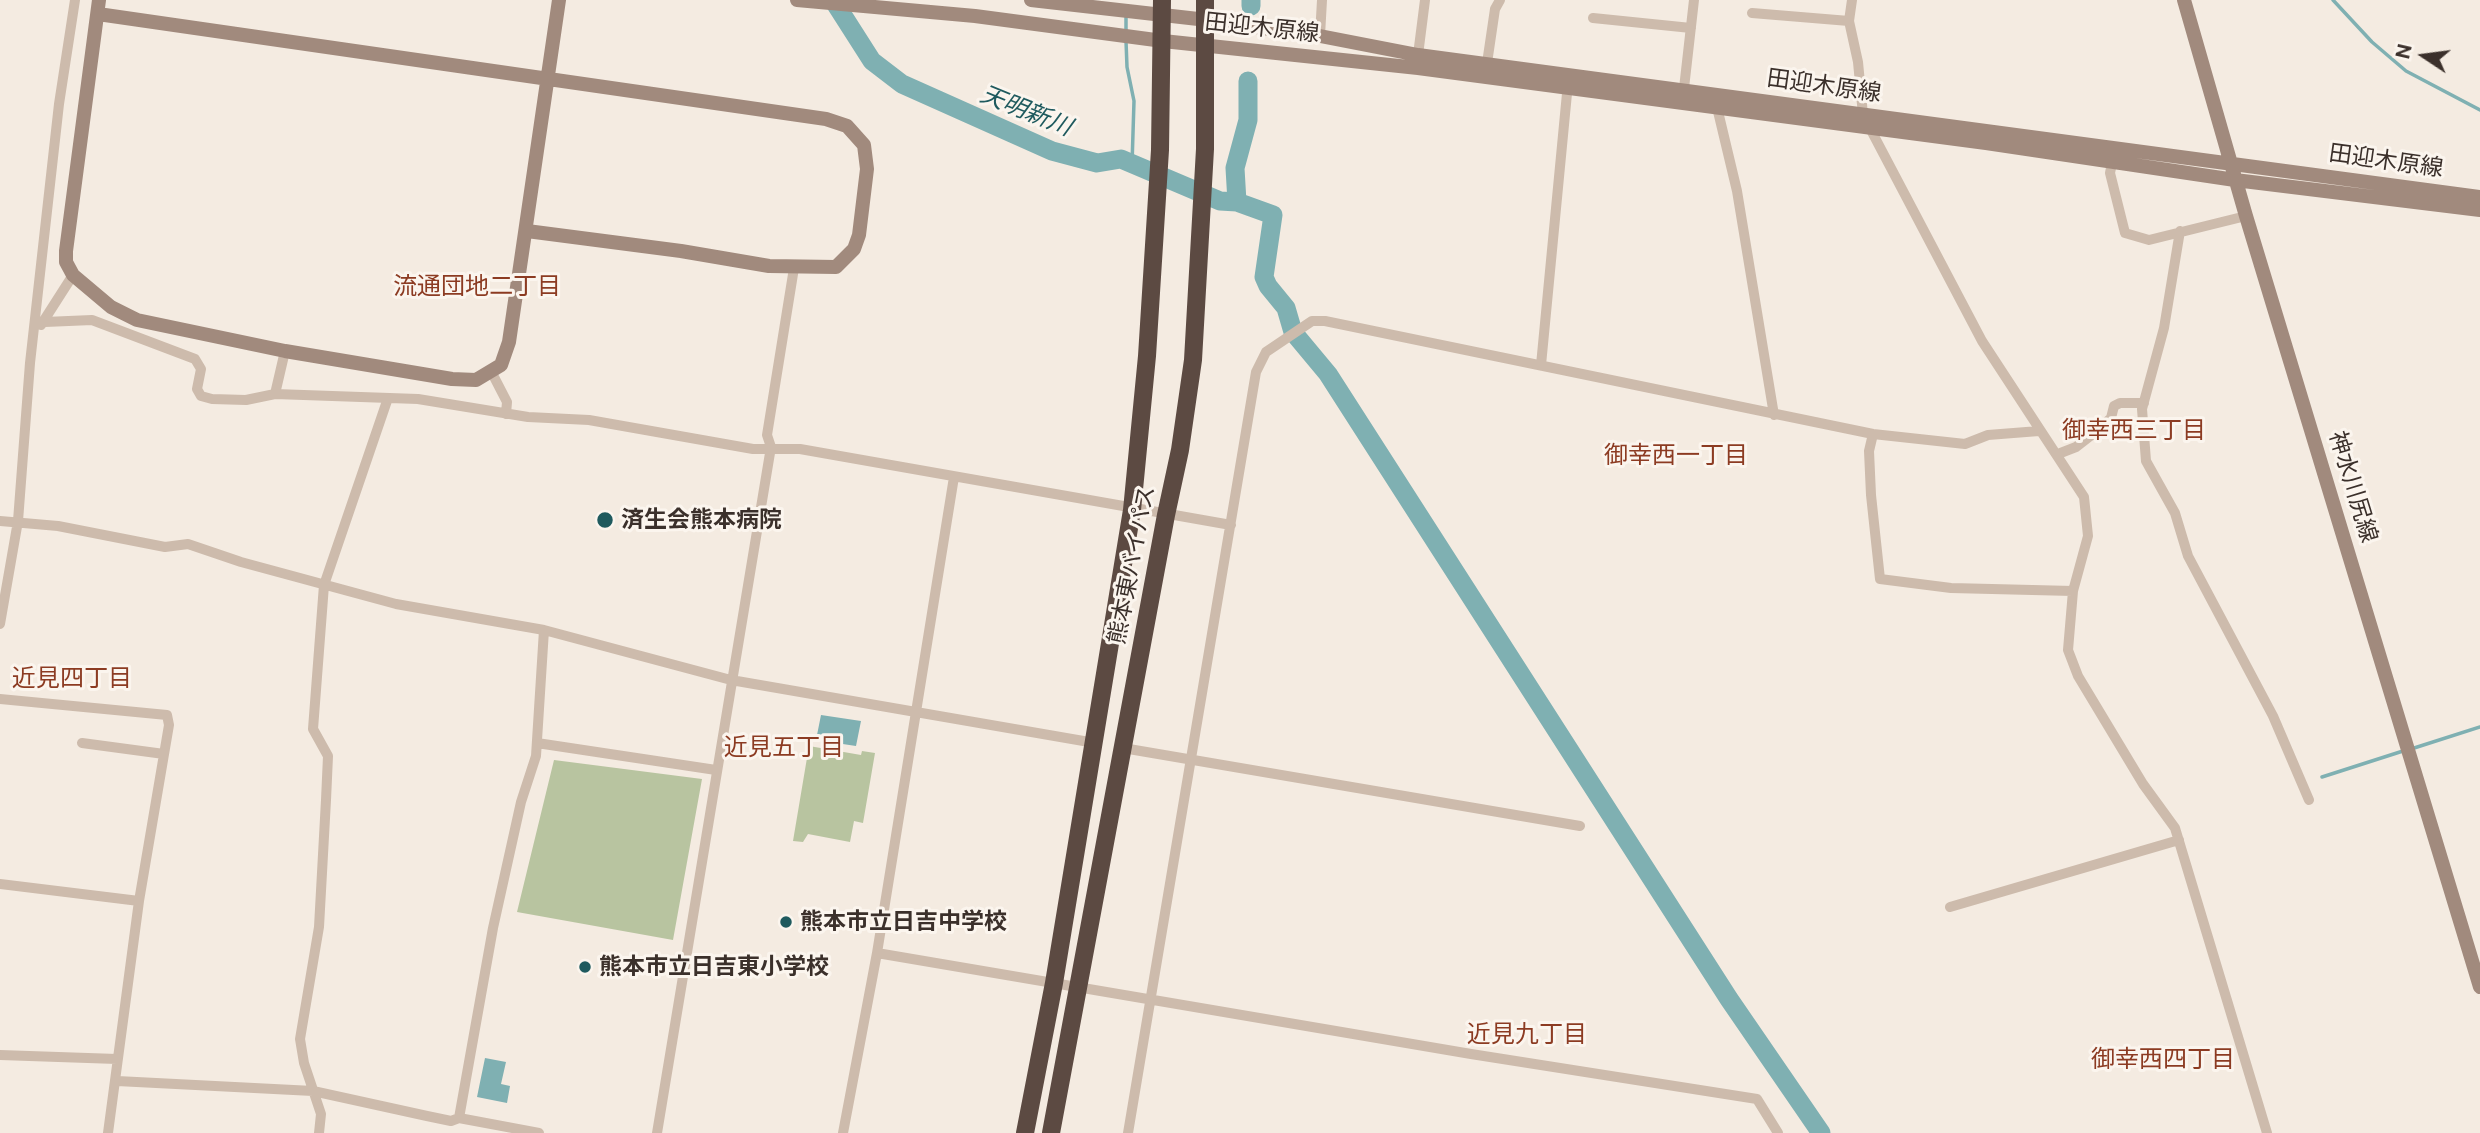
<!DOCTYPE html>
<html>
<head>
<meta charset="utf-8">
<style>
  body { margin:0 }
  #map { position:relative; width:2480px; height:1133px; overflow:hidden; background:#f4ebe1; font-family:"Public Sans",sans-serif }
  canvas { display:block }
  .north { position:absolute; left:2389px; top:21px; width:70px; height:70px; -webkit-text-stroke:5px #fbf5ee; paint-order:stroke; rotate:283deg; font-size:19px; font-weight:700; line-height:28px; text-align:center; color:#3b302b }
  .north::after { content:''; display:block; margin:auto; width:24px; height:32px; background:#3b302b; clip-path:polygon(50% 0,100% 100%,50% 72%,0 100%) }
</style>
</head>
<body>
<div id="map">
<canvas width="2480" height="1133"></canvas>
<div class="north">N</div>
</div>
<script>
const ctx = document.querySelector('canvas').getContext('2d');
ctx.lineJoin = 'round';
function fillPath(path, color) { ctx.fillStyle = color; ctx.fill(path, 'evenodd'); }
const shape = rows => new Path2D(rows.map(r => 'M' + r).join(''));
function stroke(path, color, width, dash) { ctx.strokeStyle = color; ctx.lineWidth = width; ctx.lineCap = dash ? 'butt' : 'round'; ctx.setLineDash(dash || []); ctx.stroke(path); }
function write(font, color, halo, rows, align = 'center') {
  ctx.font = font + ' "Public Sans","Noto Sans JP",sans-serif'; ctx.lineWidth = 6; ctx.setLineDash([]); ctx.textBaseline = 'middle'; ctx.strokeStyle = halo; ctx.fillStyle = color; for (const [text, x, y, turn = 0] of rows) {
    ctx.save(); ctx.translate(x, y); ctx.rotate((+turn || 0) * Math.PI / 180); ctx.textAlign = isNaN(turn) ? turn : align; if (halo) ctx.strokeText(text, 0, 0); ctx.fillText(text, 0, 0); ctx.restore();
  }
}
fillPath(shape([
  [809,746,861,755,862,751,875,753,863,823,854,821,850,842,808,834,803,842,793,841],
  [554,760,702,779,673,940,517,912]
]), '#b8c4a0');
fillPath(shape([
  [821,715,861,721,856,746,816,740],
  [485,1058,506,1062,501,1084,510,1086,507,1103,477,1097]
]), '#7fb0b2');
stroke(shape([
  [2333,0,2372,42,2406,71,2480,110],
  [1126,16,1126,33],
  [1126,41,1127,67,1134,101,1132,165],
  [2411,749,2480,727],
  [2322,777,2403,751]
]), '#7fb0b2', 3.5);
stroke(shape([
  [833,0,872,61,902,84,1052,151,1097,163,1121,159,1220,201,1237,202],
  [1251,6,1251,0],
  [1248,81,1248,120,1235,168,1237,202,1273,215,1264,277,1268,286,1286,308,1293,332,1328,374,1729,999,1821,1133]
]), '#7fb0b2', 19);
stroke(shape([
  [1852,0,1849,21,1858,62,1863,115,1982,341,2084,497,2088,536,2073,591,2068,650,2078,676,2143,784,2175,828,2267,1133],
  [1752,13,1849,21],
  [1593,18,1691,28],
  [1320,36,1322,0],
  [1418,55,1425,0],
  [1486,70,1495,9,1500,0],
  [1683,97,1694,0],
  [1716,103,1737,191,1774,415],
  [2112,163,2110,173,2125,233,2149,240,2246,216],
  [2180,231,2164,328,2142,409,2146,461,2175,513,2188,556,2273,716,2309,800],
  [45,322,92,320,195,359,201,369,197,389,201,396,212,399,246,400,275,394,418,399,528,417,589,420,753,449,800,449,1231,525],
  [41,325,73,275],
  [1541,365,1568,83],
  [492,373,507,402,506,414],
  [275,394,285,351],
  [1873,434,1869,451,1871,495,1880,579,1951,588,2073,591],
  [2058,454,2076,447,2094,433,2111,418,2114,406,2120,403,2144,403],
  [0,521,58,526,165,547,188,544,241,562,396,604,544,630,731,680,1095,743],
  [0,624,18,521,30,363,59,104,75,0],
  [0,699,167,715,169,725,139,901,108,1133],
  [82,743,164,754],
  [537,743,716,770],
  [1123,748,1580,826],
  [0,884,139,901],
  [1950,907,2179,840],
  [877,953,1471,1054,1757,1099,1778,1133],
  [0,1055,117,1059],
  [117,1081,313,1091,427,1116,451,1121,459,1118,539,1133],
  [459,1118,493,928,521,802,536,756,544,630],
  [319,1133,321,1114,304,1063,300,1039,319,927,326,800,328,756,313,729,324,585,388,398],
  [657,1133,771,447,767,435,794,268],
  [843,1133,877,953,954,477],
  [1128,1133,1256,372,1266,352,1312,321,1325,321,1873,434,1965,444,1988,435,2039,431]
]), '#cdbbac', 10);
stroke(shape([
  [99,0,66,251,66,262,73,275,111,307,137,320,285,351,452,379,476,380,501,365,509,342,559,0],
  [797,0,975,16,1163,41,1418,68,1986,143,2235,180,2480,210],
  [1031,0,1207,20,1320,36,1418,55,2480,197],
  [2184,0,2246,216,2480,987],
  [98,14,826,119,847,126,864,145,867,169,859,235,854,249,836,267,769,266,681,251,527,231]
]), '#a18a7d', 14);
stroke(shape([
  [1025,1133,1054,983,1132,510,1147,356,1160,150,1162,0],
  [1051,1133,1166,515,1180,450,1193,360,1205,149,1205,0]
]), '#5c4a42', 18);
for (const [x, y, r, color] of [
  [605,520,9,"#1f5a5e"],
  [786,922,7,"#1f5a5e"],
  [585,967,7,"#1f5a5e"]
]) { const dot = new Path2D(); dot.arc(x, y, r, 0, 2 * Math.PI); ctx.fillStyle = color; ctx.fill(dot); stroke(dot, '#fbf5ee', 2.5); }
write('23px', '#3b302b', '#fbf5ee', [
  ["田迎木原線",1262,28,6],
  ["田迎木原線",1824,86,8],
  ["田迎木原線",2386,161,8],
  ["神水川尻線",2353,487,73],
  ["熊本東バイパス",1132,565,-79]
]);
write('bold 23px', '#3b302b', '#fbf5ee', [
  ["済生会熊本病院",621,520],
  ["熊本市立日吉中学校",800,922],
  ["熊本市立日吉東小学校",599,967]
], 'left');
write('italic 24px', '#1f5a5e', '#fbf5ee', [
  ["天明新川",1026,111,22]
]);
write('24px', '#8c3b22', '#fbf5ee', [
  ["流通団地二丁目",477,287],
  ["御幸西三丁目",2134,431],
  ["御幸西一丁目",1676,456],
  ["近見四丁目",72,679],
  ["近見五丁目",784,748],
  ["近見九丁目",1527,1035],
  ["御幸西四丁目",2163,1060]
]);
</script>
</body>
</html>
